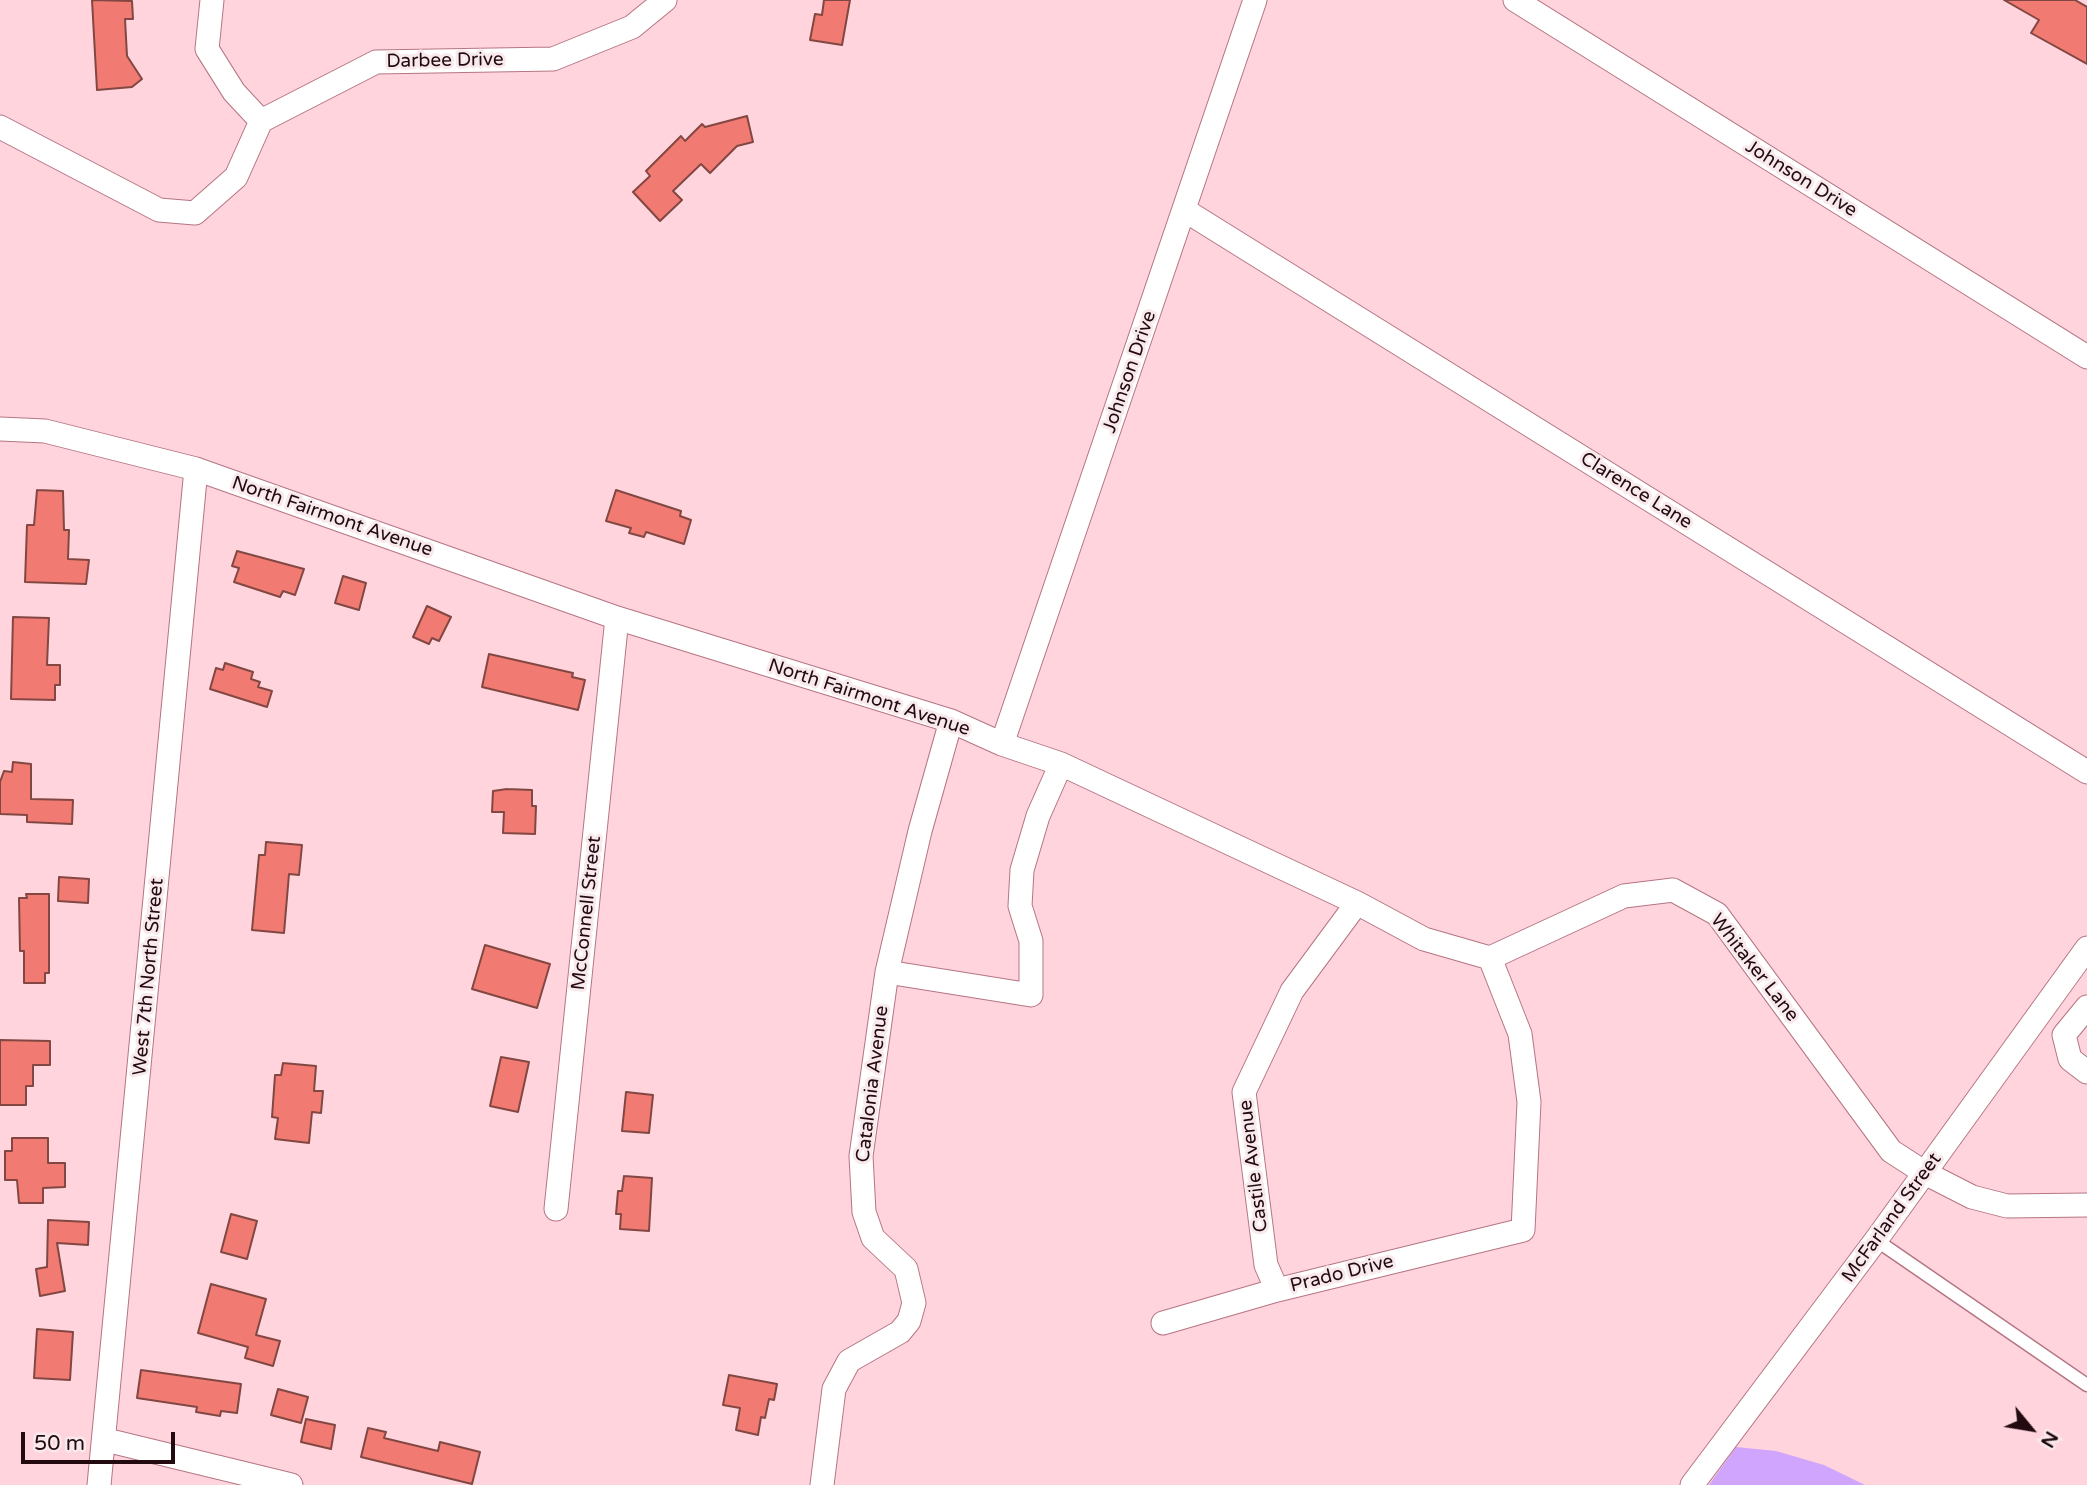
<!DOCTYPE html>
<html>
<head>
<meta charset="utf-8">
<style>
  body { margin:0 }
  #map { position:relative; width:2087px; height:1485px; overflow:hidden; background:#ffd4dc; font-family:"Varela Round",sans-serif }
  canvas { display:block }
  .north { position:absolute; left:1996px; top:1394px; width:70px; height:70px; -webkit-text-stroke:5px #f8e9ec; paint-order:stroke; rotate:120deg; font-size:19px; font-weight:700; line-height:28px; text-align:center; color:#220a10 }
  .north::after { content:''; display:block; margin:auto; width:24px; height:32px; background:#220a10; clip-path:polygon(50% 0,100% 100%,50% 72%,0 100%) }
  .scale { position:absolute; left:21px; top:1432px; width:154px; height:32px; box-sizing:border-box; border:4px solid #220a10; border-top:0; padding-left:9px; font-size:21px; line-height:24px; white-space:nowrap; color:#220a10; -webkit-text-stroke:5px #f8e9ec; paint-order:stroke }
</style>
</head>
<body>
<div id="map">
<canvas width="2087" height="1485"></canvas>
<div class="north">N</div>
<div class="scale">50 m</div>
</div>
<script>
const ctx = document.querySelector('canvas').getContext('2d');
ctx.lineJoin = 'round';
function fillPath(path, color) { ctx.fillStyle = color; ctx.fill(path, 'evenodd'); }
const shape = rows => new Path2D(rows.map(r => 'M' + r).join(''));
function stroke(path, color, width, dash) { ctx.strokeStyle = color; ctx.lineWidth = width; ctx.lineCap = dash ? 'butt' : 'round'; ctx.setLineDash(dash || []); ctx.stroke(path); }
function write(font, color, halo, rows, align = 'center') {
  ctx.font = font + ' "Varela Round",sans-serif'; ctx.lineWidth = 6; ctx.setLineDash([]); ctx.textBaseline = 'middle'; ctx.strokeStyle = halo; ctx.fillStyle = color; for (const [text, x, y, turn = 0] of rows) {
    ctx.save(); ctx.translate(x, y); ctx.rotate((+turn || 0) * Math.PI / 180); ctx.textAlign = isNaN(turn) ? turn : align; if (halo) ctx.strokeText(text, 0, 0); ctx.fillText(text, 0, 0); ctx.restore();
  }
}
fillPath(shape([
  [1736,1447,1776,1451,1824,1465,1865,1485,1709,1485]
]), '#d0a5fe');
const building = shape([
  [92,0,132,1,133,19,125,19,127,56,142,79,132,87,97,90,92,0],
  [824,0,850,0,842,45,810,40,815,14,822,15,824,0],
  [2004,0,2075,0,2087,7,2087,64,2031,33,2039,20,2004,0],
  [747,116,753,142,737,146,710,173,701,164,673,191,682,200,660,221,633,192,650,176,646,171,681,136,685,141,702,124,705,127,747,116],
  [37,490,63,491,64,530,69,530,68,559,89,560,86,584,25,582,27,525,34,525,37,490],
  [616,490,681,511,680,516,691,520,684,544,646,532,644,537,629,533,631,528,606,521,616,490],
  [237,551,304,569,295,595,283,591,280,597,234,582,239,568,232,566,237,551],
  [343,576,366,583,359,610,335,603,343,576],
  [427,606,451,617,439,641,432,638,429,644,413,637,427,606],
  [13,617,49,618,47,665,60,665,60,685,55,685,55,700,11,699,13,617],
  [489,654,573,673,572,677,585,680,578,710,482,687,489,654],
  [225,663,253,672,251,679,260,682,258,687,272,691,267,707,210,689,216,668,223,670,225,663],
  [13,762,31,764,31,799,73,800,72,824,27,822,27,815,0,814,0,782,4,771,12,772,13,762],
  [507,789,532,790,532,806,536,806,535,834,503,833,504,812,492,812,493,791,507,789],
  [266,842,302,845,299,875,289,874,284,933,252,930,259,855,265,855,266,842],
  [59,877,89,879,88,903,58,901,59,877],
  [26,894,49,894,49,973,45,973,45,983,24,983,24,951,20,951,19,898,27,898,26,894],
  [485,945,550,964,537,1008,472,989,485,945],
  [0,1040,50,1041,50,1065,33,1065,33,1086,26,1086,26,1105,0,1105,0,1040],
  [501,1057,529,1062,518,1112,490,1106,501,1057],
  [283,1063,316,1066,314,1091,323,1091,321,1113,312,1112,309,1143,275,1139,278,1118,272,1117,275,1075,281,1075,283,1063],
  [626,1092,653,1095,649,1133,622,1131,626,1092],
  [12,1138,48,1138,48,1163,65,1163,65,1187,43,1188,43,1203,19,1203,17,1180,5,1180,5,1151,12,1151,12,1138],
  [624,1176,652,1178,649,1231,620,1229,621,1214,616,1214,618,1191,622,1191,624,1176],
  [231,1214,257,1221,247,1259,221,1252,231,1214],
  [48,1220,89,1222,88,1245,57,1243,65,1291,40,1296,36,1269,47,1267,48,1220],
  [211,1284,266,1299,256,1335,280,1341,273,1366,245,1358,248,1347,198,1333,211,1284],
  [37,1329,73,1332,70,1380,34,1378,37,1329],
  [141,1370,241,1384,237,1413,221,1411,220,1416,196,1412,197,1407,137,1398,141,1370],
  [729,1375,777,1384,774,1400,769,1399,765,1418,761,1417,758,1435,736,1430,740,1408,723,1405,729,1375],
  [278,1389,308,1397,301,1423,271,1415,278,1389],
  [306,1419,335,1425,331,1449,301,1442,306,1419],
  [368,1428,386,1432,384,1438,438,1451,440,1442,480,1452,472,1484,361,1457,368,1428]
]);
fillPath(building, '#f17b72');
stroke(building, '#824742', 2);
const service = shape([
  [1876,1240,2087,1385]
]);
const minor = shape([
  [212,0,207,49,234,92,261,121],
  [1515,0,2087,357],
  [0,127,159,210,195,213,236,177,261,121,376,62,553,59,632,27,665,0],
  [1186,211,2087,772],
  [0,429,45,431,196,469,617,618,951,721,1002,744,1061,764,1357,903,1424,939,1490,958],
  [1002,744,1255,0],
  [1490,958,1624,896,1673,890,1717,914,1891,1151,1925,1173,1972,1197,2007,1206,2087,1205],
  [887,972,1031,995,1031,941,1020,906,1022,870,1038,816,1061,764],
  [2087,1007,2064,1035,2070,1059,2087,1072],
  [556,1209,617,618],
  [1277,1290,1266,1265,1244,1092,1292,991,1357,903],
  [1163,1323,1277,1290,1523,1230,1529,1102,1520,1034,1490,958],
  [106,1440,291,1485],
  [99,1485,196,469],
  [822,1485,834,1389,849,1361,900,1332,909,1321,914,1303,906,1269,873,1238,864,1212,861,1156,887,972,920,831,951,721],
  [1692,1485,1876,1240,2087,948]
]);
stroke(service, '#b57583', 15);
stroke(minor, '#b57583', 25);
stroke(service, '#fff', 12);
stroke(minor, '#fff', 23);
write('19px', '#220a10', '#f8e9ec', [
  ["Darbee Drive",445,61,-1],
  ["Johnson Drive",1801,179,32],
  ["Johnson Drive",1130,372,-71],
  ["Clarence Lane",1636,491,32],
  ["North Fairmont Avenue",332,517,19],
  ["North Fairmont Avenue",869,698,18],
  ["McConnell Street",587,913,-84],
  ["Whitaker Lane",1754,968,52],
  ["West 7th North Street",149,977,-85],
  ["Catalonia Avenue",873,1084,-83],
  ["Castile Avenue",1254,1166,-97],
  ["McFarland Street",1892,1218,-54],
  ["Prado Drive",1342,1274,-14]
]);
</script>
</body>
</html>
